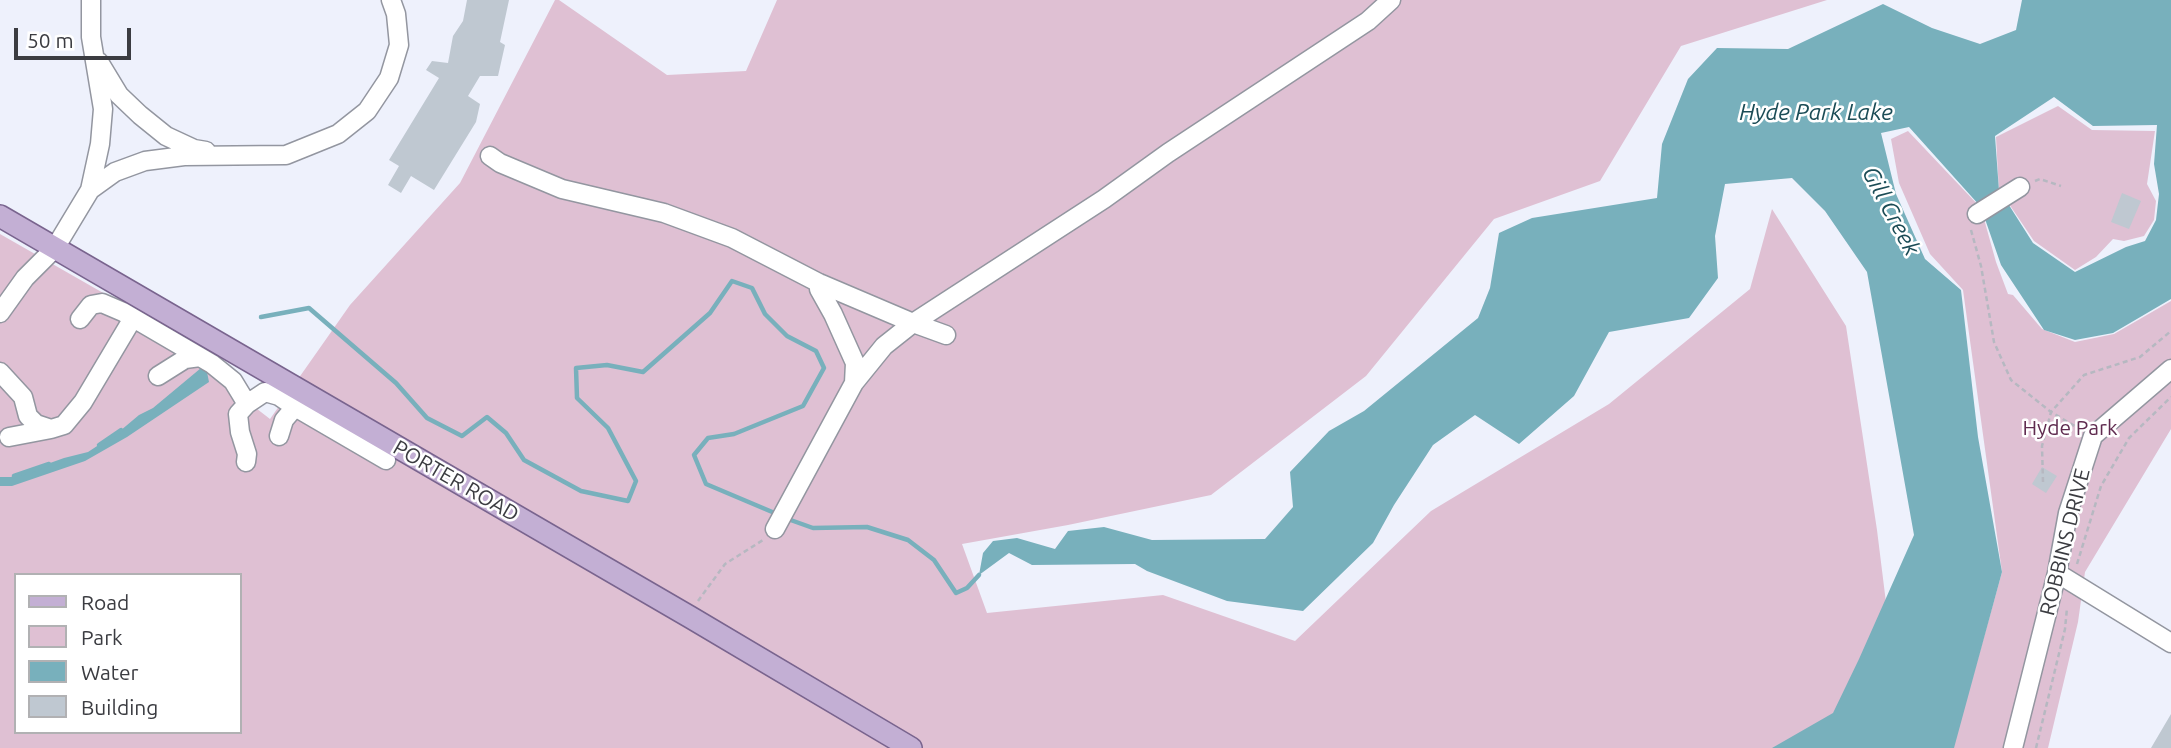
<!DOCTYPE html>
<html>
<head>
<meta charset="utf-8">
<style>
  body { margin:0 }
  #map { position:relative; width:2171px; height:748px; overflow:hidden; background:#eef1fc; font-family:Ubuntu,sans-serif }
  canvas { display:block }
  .legend { position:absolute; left:14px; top:573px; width:228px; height:161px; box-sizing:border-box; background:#fff; border:2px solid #b1b1b3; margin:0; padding:9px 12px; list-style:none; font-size:21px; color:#3b3c41 }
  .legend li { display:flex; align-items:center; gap:14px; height:35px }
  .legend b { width:35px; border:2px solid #b1b1b3 }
  .scale { position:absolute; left:14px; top:28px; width:117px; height:32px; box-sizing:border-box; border:4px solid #3b3c41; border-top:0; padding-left:9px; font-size:21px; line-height:24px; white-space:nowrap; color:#3b3c41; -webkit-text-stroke:5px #fff; paint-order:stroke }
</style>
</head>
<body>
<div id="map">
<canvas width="2171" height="748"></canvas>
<ul class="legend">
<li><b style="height:9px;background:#c3afd4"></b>Road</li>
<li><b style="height:19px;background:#dfc0d3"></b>Park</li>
<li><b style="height:19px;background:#78b0bc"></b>Water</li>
<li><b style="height:19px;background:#bfc8d1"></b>Building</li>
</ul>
<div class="scale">50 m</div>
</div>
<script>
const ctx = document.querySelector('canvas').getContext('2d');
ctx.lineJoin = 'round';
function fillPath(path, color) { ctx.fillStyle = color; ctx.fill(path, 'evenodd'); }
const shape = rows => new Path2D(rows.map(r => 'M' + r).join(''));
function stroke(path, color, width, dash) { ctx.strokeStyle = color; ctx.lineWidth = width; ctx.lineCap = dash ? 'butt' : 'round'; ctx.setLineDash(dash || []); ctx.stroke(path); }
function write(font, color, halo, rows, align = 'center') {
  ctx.font = font + ' Ubuntu,sans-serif'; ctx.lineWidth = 5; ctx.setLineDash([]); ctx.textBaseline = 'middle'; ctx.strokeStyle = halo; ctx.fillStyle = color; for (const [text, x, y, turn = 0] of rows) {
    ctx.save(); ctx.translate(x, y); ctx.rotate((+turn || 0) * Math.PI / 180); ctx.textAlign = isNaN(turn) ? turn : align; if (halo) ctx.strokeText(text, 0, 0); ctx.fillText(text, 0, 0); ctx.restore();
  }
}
fillPath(shape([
  [555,0,559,0,667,75,746,71,777,0,1827,0,1681,46,1600,181,1494,219,1366,376,1211,495,1068,525,962,544,987,613,1163,595,1295,641,1431,511,1609,404,1750,289,1772,209,1846,326,1877,530,1893,659,1821,748,0,748,0,234,119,302,270,419,350,305,460,183],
  [16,575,240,575,240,732,16,732],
  [2058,106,2092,130,2155,131,2147,184,2156,201,2154,220,2144,236,2124,241,2113,239,2096,257,2075,270,2034,241,2007,201,1984,219,1996,262,2008,294,2013,295,2042,329,2075,342,2114,334,2171,301,2171,429,2085,572,2078,622,2048,748,1953,748,2002,572,1963,290,1930,254,1899,183,1891,139,1908,131,1980,207,1999,192,1996,137]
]), '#dfc0d3');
fillPath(shape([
  [2022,0,2171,0,2171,299,2113,333,2075,340,2044,330,2001,265,1985,219,2007,202,2033,243,2075,272,2126,247,2145,241,2156,220,2159,194,2154,164,2157,125,2093,126,2054,97,1995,136,1999,191,1980,206,1909,127,1881,133,1896,194,1925,259,1961,290,1978,437,2002,572,1954,748,1772,748,1833,713,1859,659,1914,535,1867,272,1825,211,1792,178,1725,184,1715,236,1718,278,1689,318,1609,332,1574,396,1519,444,1475,415,1433,445,1394,505,1373,543,1303,611,1227,601,1147,571,1135,564,1032,565,1009,553,979,575,983,553,993,541,1017,538,1055,549,1068,531,1104,527,1152,540,1265,539,1293,507,1290,472,1329,431,1364,411,1478,318,1490,288,1499,233,1532,218,1657,198,1662,144,1688,79,1717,48,1788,49,1883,4,1932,28,1980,44,2016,30],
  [201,368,207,372,209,382,127,437,85,461,12,486,0,486,0,477,11,477,64,458,88,452,120,431,139,415,153,408]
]), '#78b0bc');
stroke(shape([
  [261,317,309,308,396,383,427,418,462,436,487,417,506,433,524,460,581,491,628,501,636,481,608,428,577,398,576,368,607,365,643,372,710,313,732,281,752,288,765,314,787,336,816,351,824,368,803,406,734,434,708,438,694,455,706,484,777,514],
  [99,445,121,430],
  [14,476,49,464],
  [785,518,813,528,867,527,908,540,934,560,956,593,967,588,979,575]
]), '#78b0bc', 4.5);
fillPath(shape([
  [467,0,509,0,500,42,505,45,498,76,480,76,468,96,480,104,476,122,434,190,411,176,401,193,388,185,399,166,389,160,439,78,426,70,432,61,448,63,453,36,463,21],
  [2122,193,2141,201,2129,229,2111,222],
  [2042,467,2057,476,2046,493,2032,484],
  [2171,714,2171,748,2151,748]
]), '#bfc8d1');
const minor = shape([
  [99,62,119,95,140,115,166,136,194,149,206,151],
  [490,156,500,163,562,189,664,213,732,238,819,283,913,323,946,335],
  [90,190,115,172,145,161,184,156,286,155,338,134,367,111,389,78,399,45,396,14,391,0],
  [1977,214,2020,187],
  [819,283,819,289,833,314,855,363,854,383],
  [0,313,25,278,55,248,90,190,100,144,103,109,91,37,91,0],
  [80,319,91,305,102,303,123,312,212,364,233,381,247,404],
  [0,372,23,397,28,416,36,424,51,429,64,425,83,402,133,318],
  [158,376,185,359,200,357],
  [279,436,284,420,295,407,386,460],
  [9,437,51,429],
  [246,462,247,454,240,432,238,414,247,404,265,392,279,396,295,407],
  [775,529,854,383,884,346,913,323,1104,199,1168,153,1368,21,1391,0],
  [2057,573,2171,643],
  [2013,748,2057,573,2068,513,2093,436,2171,369]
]);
const major = shape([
  [0,216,690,617,911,748]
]);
stroke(minor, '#9396a0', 21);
stroke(major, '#79648e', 24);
stroke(shape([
  [2035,181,2040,179,2061,186],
  [1971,230,1981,266,1994,342,2011,380,2051,412,2078,428],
  [2043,482,2042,446,2051,412,2084,375,2140,357,2171,331],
  [2077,564,2101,486,2129,438,2171,397],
  [698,601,725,564,763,540],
  [2036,748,2065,629,2067,608]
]), '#b6b8c1', 2.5, [5, 3.5]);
stroke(minor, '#fff', 18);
stroke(major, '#c3afd4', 21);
write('21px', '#602c50', '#fff', [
  ["Hyde Park",2070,428]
]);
write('21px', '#3b3c41', '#fff', [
  ["PORTER ROAD",456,481,30],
  ["ROBBINS DRIVE",2065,542,-76]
]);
write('italic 23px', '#1b4c56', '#fff', [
  ["Hyde Park Lake",1816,112],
  ["Gill Creek",1891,211,62]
]);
</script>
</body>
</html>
